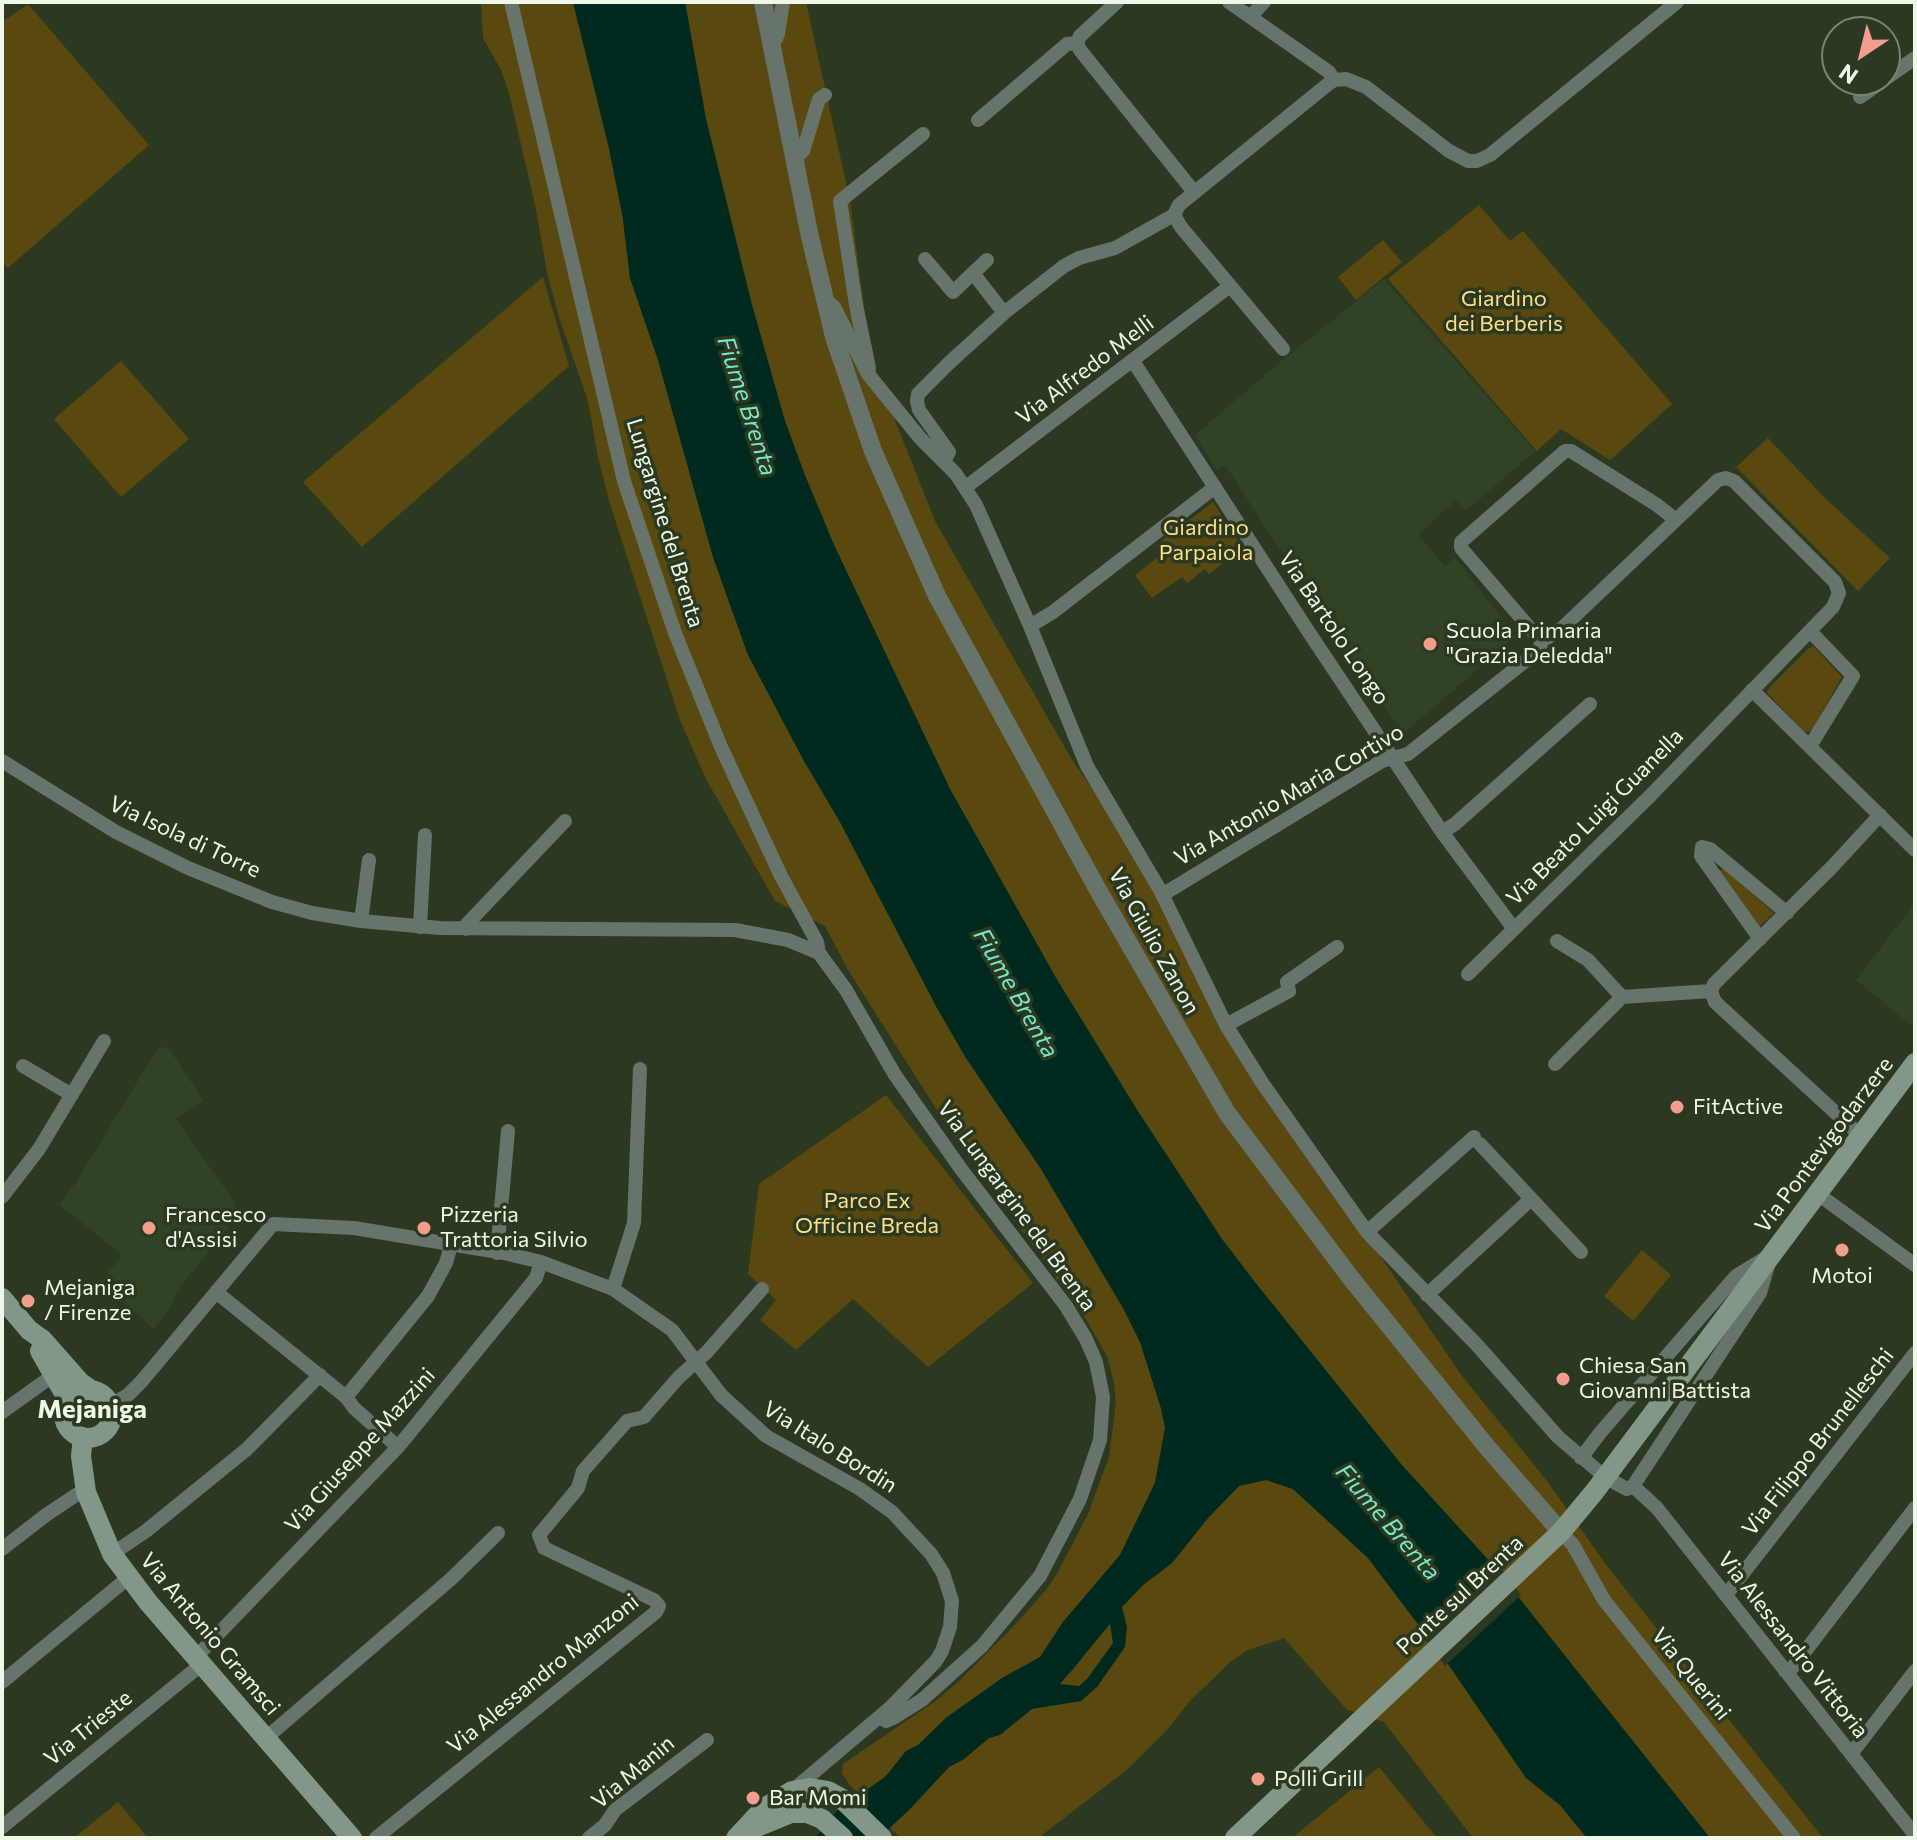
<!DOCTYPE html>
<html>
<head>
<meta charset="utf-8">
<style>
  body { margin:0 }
  #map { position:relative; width:1917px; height:1840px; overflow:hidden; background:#2b3920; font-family:Commissioner,sans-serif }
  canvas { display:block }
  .frame { position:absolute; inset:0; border:4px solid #eef7e8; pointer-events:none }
  .north { position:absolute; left:1821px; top:16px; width:80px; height:80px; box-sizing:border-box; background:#2b3920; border:2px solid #798570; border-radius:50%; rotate:215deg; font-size:22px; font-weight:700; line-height:32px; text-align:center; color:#eef7e8 }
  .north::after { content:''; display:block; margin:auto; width:28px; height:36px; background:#f49d8d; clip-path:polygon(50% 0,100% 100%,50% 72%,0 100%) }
</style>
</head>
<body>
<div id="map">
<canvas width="1917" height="1840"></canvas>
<div class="frame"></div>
<div class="north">N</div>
</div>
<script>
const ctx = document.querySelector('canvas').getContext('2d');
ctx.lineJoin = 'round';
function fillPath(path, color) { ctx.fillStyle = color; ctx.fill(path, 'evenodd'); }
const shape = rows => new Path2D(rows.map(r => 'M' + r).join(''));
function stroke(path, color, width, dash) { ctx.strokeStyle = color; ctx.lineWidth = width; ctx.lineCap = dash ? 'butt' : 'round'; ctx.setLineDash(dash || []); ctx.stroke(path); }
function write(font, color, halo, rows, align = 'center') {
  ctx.font = font + ' Commissioner,sans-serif'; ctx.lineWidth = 7; ctx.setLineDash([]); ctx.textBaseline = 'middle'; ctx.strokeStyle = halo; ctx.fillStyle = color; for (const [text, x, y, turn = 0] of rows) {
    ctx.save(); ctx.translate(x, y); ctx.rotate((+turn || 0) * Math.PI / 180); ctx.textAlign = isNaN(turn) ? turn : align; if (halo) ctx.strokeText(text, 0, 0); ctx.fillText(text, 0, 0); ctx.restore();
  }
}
fillPath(shape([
  [1384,279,1535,451,1466,511,1456,500,1418,535,1445,566,1455,558,1516,636,1404,733,1343,652,1345,649,1225,465,1217,471,1195,435,1279,363],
  [1915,903,1915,1028,1856,980],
  [159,1046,169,1049,203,1100,176,1119,235,1203,235,1219,176,1292,169,1310,153,1329,102,1281,122,1255,59,1204,77,1181]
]), '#314324');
fillPath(shape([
  [481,2,573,2,609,148,623,219,630,278,658,360,713,557,748,655,804,761,840,822,937,1008,966,1058,1041,1169,1123,1309,1140,1342,1161,1408,1165,1428,1155,1483,1120,1555,1063,1622,1040,1657,947,1717,918,1745,906,1751,886,1776,861,1795,850,1786,842,1773,843,1764,937,1700,958,1682,1012,1628,1047,1589,1059,1570,1088,1514,1109,1457,1116,1402,1114,1383,1107,1356,1087,1321,942,1118,848,970,825,926,775,901,706,779,680,720,610,504,598,457,588,401,559,317,547,273,536,209,509,93,501,70,483,38],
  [685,2,806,2,850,201,865,315,877,375,935,521,1072,760,1120,828,1223,1026,1462,1376,1547,1481,1607,1566,1823,1838,1710,1838,1492,1564,1401,1464,1254,1281,1222,1239,1139,1113,1056,978,950,789,834,545,804,473,784,418,752,305,706,119],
  [28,4,149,145,8,268,2,262,2,22],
  [1479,205,1510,241,1523,231,1672,404,1610,460,1561,429,1537,451,1388,279],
  [1383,240,1402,262,1356,300,1338,277],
  [543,277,569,366,362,547,303,482],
  [121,361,189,439,121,497,54,419],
  [1768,438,1825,498,1890,558,1858,591,1736,467],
  [1213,502,1242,548,1209,574,1205,569,1187,583,1182,577,1152,598,1135,575,1162,554,1156,545],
  [1814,647,1842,677,1812,730,1808,732,1804,731,1767,693,1768,689,1809,648],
  [1723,868,1774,913,1759,927,1719,871],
  [886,1095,1033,1283,928,1367,853,1299,796,1350,760,1320,776,1300,748,1274,759,1184],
  [1642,1250,1671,1275,1633,1321,1604,1296],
  [1266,1480,1293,1489,1368,1558,1448,1664,1526,1778,1560,1805,1587,1838,1473,1838,1384,1722,1347,1710,1284,1638,1246,1651,1229,1663,1190,1701,1166,1731,1128,1769,1038,1838,901,1838,889,1827,909,1810,949,1767,964,1759,989,1738,1000,1734,1032,1709,1073,1670,1122,1607,1143,1585,1172,1563,1208,1518,1239,1486],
  [1379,1767,1437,1838,1292,1838],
  [118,1802,148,1838,74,1838]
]), '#5a490f');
fillPath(shape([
  [573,2,685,2,706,119,752,305,784,418,804,473,834,545,950,789,1056,978,1139,1113,1222,1239,1254,1281,1401,1464,1492,1564,1710,1838,1587,1838,1560,1805,1526,1778,1448,1664,1368,1558,1293,1489,1266,1480,1239,1486,1208,1518,1172,1563,1143,1585,1122,1607,1127,1627,1125,1647,1097,1687,1081,1701,1032,1709,1000,1735,989,1738,964,1759,949,1767,909,1810,879,1838,815,1838,837,1811,886,1776,906,1751,918,1745,947,1717,1002,1678,1040,1657,1063,1622,1120,1555,1155,1483,1165,1428,1161,1408,1140,1342,1124,1309,1041,1169,966,1058,937,1008,840,822,804,761,748,655,713,557,658,360,630,278,623,219,609,148],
  [1110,1624,1113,1643,1087,1679,1079,1686,1060,1684]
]), '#00291f');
fillPath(shape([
  [1500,1567,1521,1595,1445,1666,1424,1638]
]), '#2b3920');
stroke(shape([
  [511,2,624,481,675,633,721,747,781,876,817,942,819,953,846,990,895,1075,961,1169,1066,1306,1086,1339,1096,1362,1103,1397,1100,1440,1080,1499,1040,1576,982,1646,922,1700,893,1718,886,1721,880,1717],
  [1117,2,1080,36,1077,43,1080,50,1194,192],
  [1229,2,1329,72,1334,80],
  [1250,17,1264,2],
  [771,40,776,39,778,34,783,2],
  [1885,79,1915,58],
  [1860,97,1884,80],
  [978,120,1067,44,1077,43],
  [794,158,803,151,819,99,825,95],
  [1174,215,1181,227,1283,349],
  [925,259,953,292,973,273],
  [987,260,973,273,1004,313],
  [828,302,834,307,868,374,920,438,956,474,976,505,1030,626,1087,766,1160,890,1226,1025,1263,1084,1367,1232,1477,1345,1558,1437,1598,1471],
  [1133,361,1310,634,1442,832,1514,929],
  [869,368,856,305,840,201,923,134],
  [944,461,949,452,919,410,917,401,918,394,949,363,1004,313,1064,266,1079,258,1115,248,1174,215,1179,205,1327,85,1334,80,1346,79,1366,87,1449,151,1468,161,1477,161,1490,155,1677,2],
  [966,487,1230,286],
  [1030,626,1053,612,1215,487],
  [1752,690,1915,850],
  [1810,746,1853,676,1810,631],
  [2,761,116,832,188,868,272,902,312,913,361,921,440,928,735,930,788,940,819,953],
  [1442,832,1455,824,1590,704],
  [1162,895,1382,761,1408,754,1539,650,1543,638],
  [361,921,369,860],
  [420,927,425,835],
  [466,929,467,924,565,821],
  [1760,939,1701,856,1702,847,1710,849,1787,913],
  [1557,941,1588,960,1622,997],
  [1468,974,1650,796,1833,607,1839,593,1835,582,1734,481,1726,478,1718,480,1559,631,1547,638,1534,633,1461,548,1461,542,1565,451,1571,451,1657,505,1676,520],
  [1711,991,1714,984,1832,867,1880,815],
  [1711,991,1715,1002,1861,1136],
  [1226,1025,1289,991,1287,982,1337,947],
  [1555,1064,1622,997,1711,991],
  [23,1066,72,1095],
  [1480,1144,1581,1252],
  [1818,1194,1915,1265],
  [2,1197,39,1149,104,1041],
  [1367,1232,1474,1137],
  [497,1253,508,1131],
  [613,1289,634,1223,640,1069],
  [216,1292,346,1397,354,1408,398,1447],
  [1427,1295,1531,1199],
  [346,1397,428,1296,446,1263,451,1245],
  [110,1405,128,1395,141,1382,273,1224,354,1228,504,1253,541,1262,613,1289,672,1330,721,1395,766,1436,860,1489,892,1512,931,1554,943,1573,952,1601,950,1627,942,1651,936,1661,891,1707,794,1789],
  [2,1412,55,1374],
  [1581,1458,1600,1433,1736,1276,1767,1257],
  [1614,1482,1627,1489,1633,1486],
  [1633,1486,1657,1508,1915,1835],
  [1633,1486,1760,1293,1769,1262],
  [1561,1532,1573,1545,1604,1600,1794,1838],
  [2,1549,46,1515,76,1495,86,1492],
  [112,1554,146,1531,247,1449,320,1375],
  [1726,1595,1915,1353],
  [196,1657,398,1447,536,1278,541,1262],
  [1785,1671,1793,1667,1915,1508],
  [2,1682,128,1578],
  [266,1738,451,1579,498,1533],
  [1851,1754,1915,1671],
  [2,1827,202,1664],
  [376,1838,656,1612,659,1606,654,1600,544,1548,539,1535,578,1488,583,1471,627,1421,644,1417,679,1377,707,1352,762,1289],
  [589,1838,605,1825,615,1810,707,1740]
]), '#67746b', 14);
stroke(shape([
  [763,2,810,237,834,337,873,451,937,596,1098,890,1227,1113,1350,1277,1487,1447,1561,1532]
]), '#67746b', 18);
stroke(shape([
  [2,1298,29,1330,43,1340,81,1383,91,1390],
  [40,1351,64,1393,65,1407],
  '64 1414a24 24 0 1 1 48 0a24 24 0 1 1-48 0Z',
  [83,1437,81,1456,86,1492,112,1554,148,1602,352,1838],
  [747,1831,791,1813,807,1813,822,1819,843,1838],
  [736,1838,764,1808,792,1791,810,1788,828,1791,841,1798,882,1838],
  [1235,1838,1561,1532,1595,1491,1915,1063]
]), '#839788', 20);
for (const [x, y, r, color] of [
  [1430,644,8,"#f49d8d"],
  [1677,1107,8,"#f49d8d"],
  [149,1228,8,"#f49d8d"],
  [424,1228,8,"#f49d8d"],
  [1842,1250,8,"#f49d8d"],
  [28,1301,8,"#f49d8d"],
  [1563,1379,8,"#f49d8d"],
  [1258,1779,8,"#f49d8d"],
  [753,1798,8,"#f49d8d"]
]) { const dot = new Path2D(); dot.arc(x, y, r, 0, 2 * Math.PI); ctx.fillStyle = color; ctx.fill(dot); stroke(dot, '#2b3920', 3); }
write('22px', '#fcdf86', '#2b3920', [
  ["Giardino",1504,299],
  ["dei Berberis",1504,324],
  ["Giardino",1206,528],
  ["Parpaiola",1206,553],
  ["Parco Ex",867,1201],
  ["Officine Breda",867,1226]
]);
write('22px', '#eef7e8', '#2b3920', [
  ["Via Alfredo Melli",1085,370,-37],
  ["Lungargine del Brenta",665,523,73],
  ["Via Bartolo Longo",1334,628,56],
  ["Via Antonio Maria Cortivo",1289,795,-30],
  ["Via Beato Luigi Guanella",1595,817,-45],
  ["Via Isola di Torre",185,837,25],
  ["Via Giulio Zanon",1154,941,61],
  ["Via Pontevigodarzere",1824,1145,-53],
  ["Via Lungargine del Brenta",1017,1206,54],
  ["Via Filippo Brunelleschi",1818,1442,-52],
  ["Via Italo Bordin",830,1447,32],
  ["Via Giuseppe Mazzini",360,1450,-48],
  ["Ponte sul Brenta",1460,1595,-43],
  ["Via Antonio Gramsci",210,1634,50],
  ["Via Alessandro Vittoria",1793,1645,52],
  ["Via Alessandro Manzoni",543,1674,-39],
  ["Via Querini",1691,1674,51],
  ["Via Trieste",88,1728,-39],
  ["Via Manin",633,1772,-40]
]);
write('22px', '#eef7e8', '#2b3920', [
  ["Scuola Primaria",1446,631],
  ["\"Grazia Deledda\"",1446,656],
  ["FitActive",1693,1107],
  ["Francesco",165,1215],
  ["d'Assisi",165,1240],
  ["Pizzeria",440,1215],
  ["Trattoria Silvio",440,1240],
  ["Motoi",1842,1276,"center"],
  ["Mejaniga",44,1288],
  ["/ Firenze",44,1313],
  ["Chiesa San",1579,1366],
  ["Giovanni Battista",1579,1391],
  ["Polli Grill",1274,1779],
  ["Bar Momi",769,1798]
], 'left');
write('italic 24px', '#76e7c8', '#2b3920', [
  ["Fiume Brenta",747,406,72],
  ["Fiume Brenta",1016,993,60],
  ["Fiume Brenta",1388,1522,49]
]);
write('bold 26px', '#eef7e8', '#2b3920', [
  ["Mejaniga",92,1409]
]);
</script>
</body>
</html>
